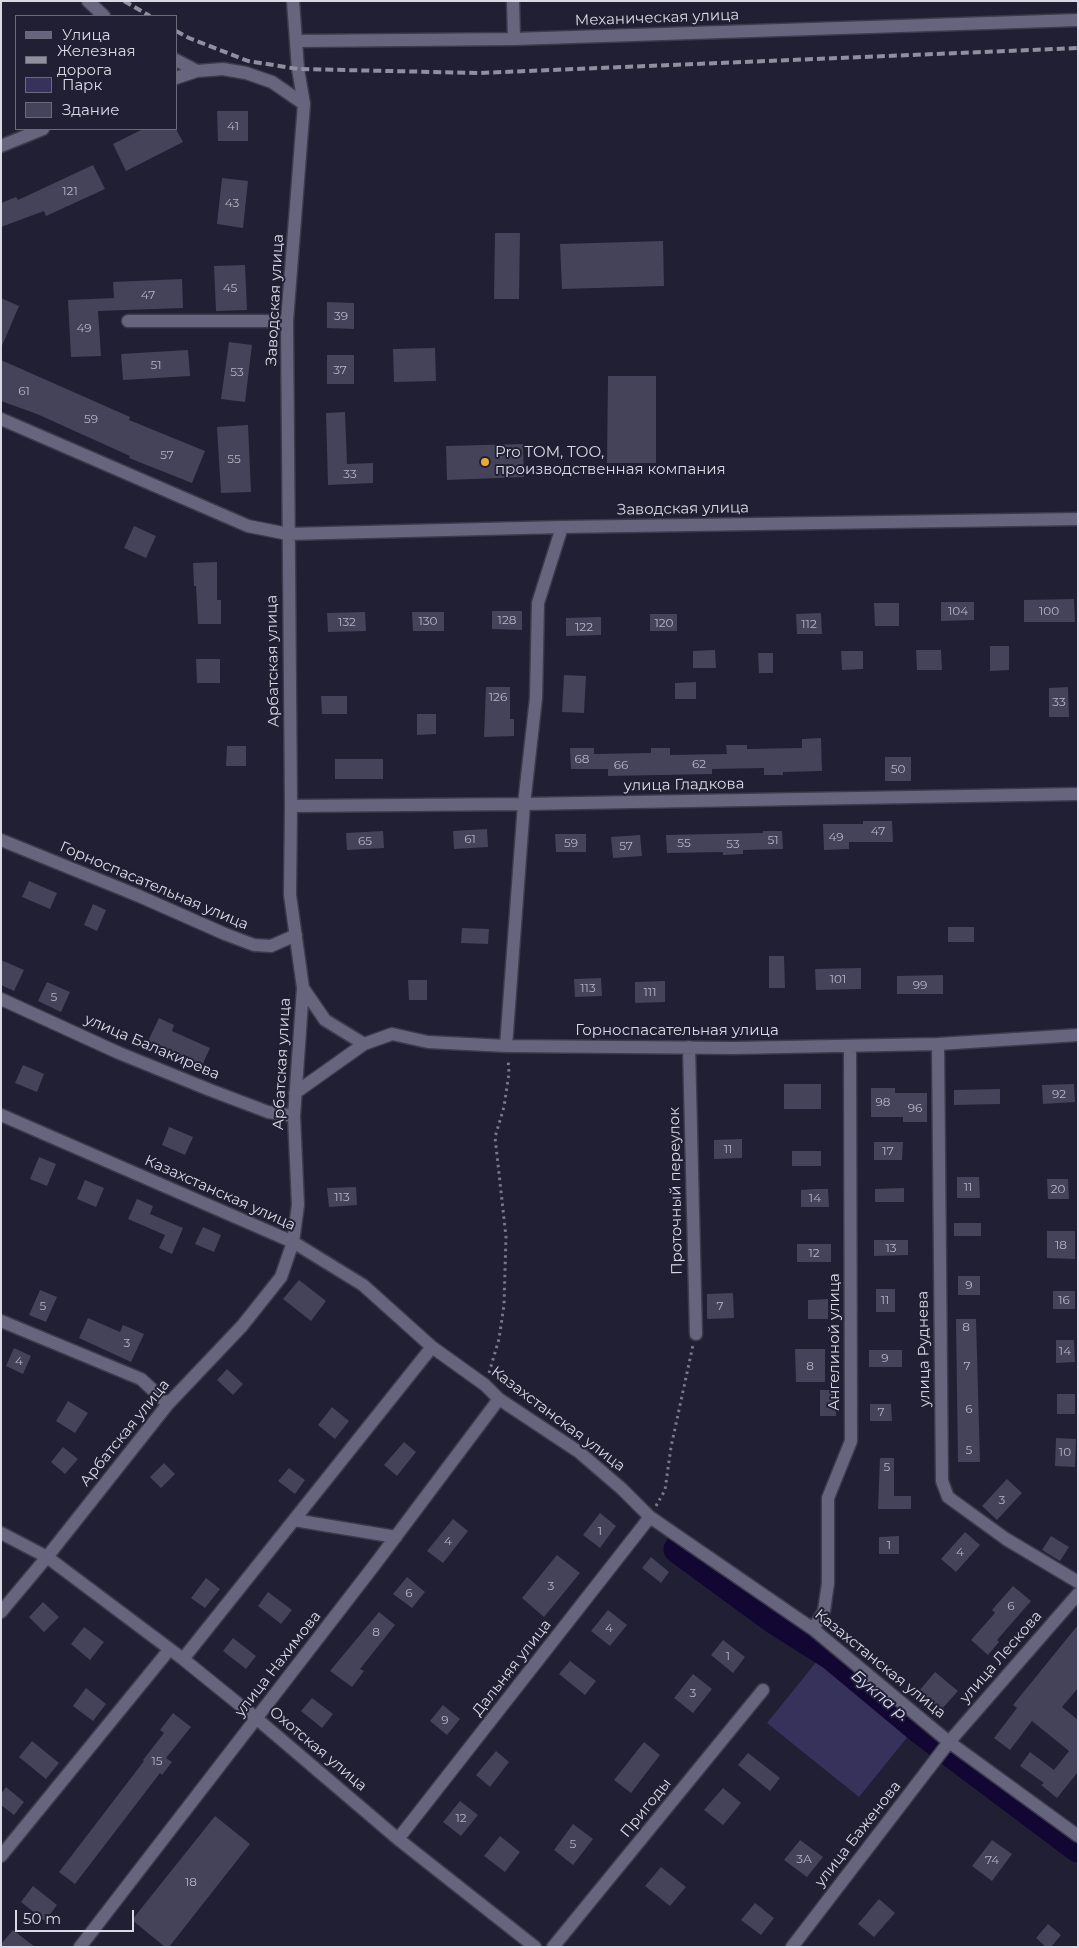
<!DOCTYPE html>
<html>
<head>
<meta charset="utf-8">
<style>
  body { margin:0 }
  #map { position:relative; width:1079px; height:1948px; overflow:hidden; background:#201f33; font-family:Montserrat,sans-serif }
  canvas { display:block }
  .frame { position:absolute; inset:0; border:2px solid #dadae7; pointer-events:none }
  .legend { position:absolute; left:15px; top:15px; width:162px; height:115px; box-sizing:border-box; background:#201f33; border:1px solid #6a6a7b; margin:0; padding:6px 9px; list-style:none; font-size:15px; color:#dadae7 }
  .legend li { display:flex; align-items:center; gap:10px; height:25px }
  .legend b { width:25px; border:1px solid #6a6a7b }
  .scale { position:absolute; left:15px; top:1910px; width:119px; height:22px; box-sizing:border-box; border:2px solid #dadae7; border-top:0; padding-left:6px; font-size:15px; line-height:18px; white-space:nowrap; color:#dadae7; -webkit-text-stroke:4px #201f33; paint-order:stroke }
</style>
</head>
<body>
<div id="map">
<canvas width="1079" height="1948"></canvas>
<div class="frame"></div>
<ul class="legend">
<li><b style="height:6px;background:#66657d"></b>Улица</li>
<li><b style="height:6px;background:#8f8f9f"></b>Железная дорога</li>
<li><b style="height:14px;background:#36325b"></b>Парк</li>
<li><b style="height:14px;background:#444359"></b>Здание</li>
</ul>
<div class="scale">50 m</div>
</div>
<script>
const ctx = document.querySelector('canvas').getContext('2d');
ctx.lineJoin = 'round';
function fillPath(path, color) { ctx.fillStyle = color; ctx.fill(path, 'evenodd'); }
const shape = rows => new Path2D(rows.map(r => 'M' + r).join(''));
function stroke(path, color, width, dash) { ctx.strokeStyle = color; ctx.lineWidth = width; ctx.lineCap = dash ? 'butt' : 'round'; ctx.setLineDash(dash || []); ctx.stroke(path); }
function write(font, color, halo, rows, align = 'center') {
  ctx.font = font + ' Montserrat,sans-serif'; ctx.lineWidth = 4; ctx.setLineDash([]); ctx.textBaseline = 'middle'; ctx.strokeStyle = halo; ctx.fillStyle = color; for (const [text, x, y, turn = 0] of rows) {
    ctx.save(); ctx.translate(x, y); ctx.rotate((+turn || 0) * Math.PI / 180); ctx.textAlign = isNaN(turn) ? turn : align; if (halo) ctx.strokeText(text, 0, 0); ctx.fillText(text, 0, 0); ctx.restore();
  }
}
fillPath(shape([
  [817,1661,909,1735,859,1797,767,1723]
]), '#36325b');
stroke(shape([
  [678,1549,775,1620,832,1656,922,1731,1078,1848]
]), '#120733', 29);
fillPath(shape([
  [217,111,248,111,248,141,218,141],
  [143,129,176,129,183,142,126,171,113,144],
  [93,165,105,189,46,216,44,211,1,227,1,203,16,197,18,200],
  [222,178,248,181,243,228,217,224],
  [495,233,520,233,519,299,494,299],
  [663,241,664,286,562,289,560,244],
  [245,265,247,310,216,311,214,266],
  [182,279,183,308,98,311,101,356,71,357,68,300,114,298,113,282],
  [1,298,19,306,1,348],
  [327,302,354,303,354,329,327,328],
  [229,342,252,345,245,402,221,399],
  [435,348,436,381,394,382,393,349],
  [188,350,190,376,123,380,121,354],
  [327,355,354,355,354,384,327,384],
  [1,360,130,417,129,420,205,451,192,483,129,458,130,456,37,414,1,401],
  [608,376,656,376,656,463,607,463],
  [345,412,347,464,373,463,373,483,328,485,326,413],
  [248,425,251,492,221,493,217,427],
  [523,444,524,477,447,480,446,446],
  [134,526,156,536,146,558,124,548],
  [217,562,217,600,221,600,221,624,198,624,196,586,194,586,193,563],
  [1074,599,1075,622,1024,622,1024,600],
  [941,602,974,602,974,620,941,621],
  [874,603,899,603,899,626,875,626],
  [492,611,522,611,522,630,492,629],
  [365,612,366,631,328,632,327,613],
  [412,612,444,612,444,631,413,631],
  [821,613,822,634,797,634,796,614],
  [650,614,677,614,677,631,650,631],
  [601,617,601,635,566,636,566,618],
  [990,646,1009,646,1009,670,990,671],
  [715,650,716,668,693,668,693,651],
  [916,650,941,650,942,670,917,670],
  [841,651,863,651,863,669,842,670],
  [758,653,773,653,773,673,759,673],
  [196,659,220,659,220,683,197,683],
  [564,675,586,676,584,713,562,712],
  [696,682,696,699,675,699,675,683],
  [486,687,510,687,510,719,514,719,514,736,484,737],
  [1068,687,1069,717,1049,717,1049,688],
  [321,696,347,696,347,714,322,714],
  [417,714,436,714,436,734,417,735],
  [821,738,822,771,783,772,783,775,764,775,764,768,712,769,712,774,608,776,608,769,571,769,570,748,594,748,594,754,651,753,651,748,670,748,670,755,727,754,726,745,747,745,747,749,802,748,802,739],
  [227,746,246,746,246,766,226,766],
  [885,757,911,757,911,781,885,781],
  [335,759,383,759,383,779,335,779],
  [863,821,892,821,893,842,849,842,849,849,824,850,823,824,863,824],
  [487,829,488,847,454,849,453,831],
  [383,831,384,848,347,850,346,833],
  [763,831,782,831,783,849,743,850,743,854,723,855,723,852,667,853,666,835,763,833],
  [555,834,586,834,586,852,556,852],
  [640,835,642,856,613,858,611,837],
  [29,881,57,893,50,909,22,897],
  [93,904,106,910,97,931,84,925],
  [948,927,974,927,974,942,948,942],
  [462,928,489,929,488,944,461,943],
  [769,956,784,956,785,988,769,988],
  [1,960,24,970,14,991,1,985],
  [861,968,861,989,816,990,815,969],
  [943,975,943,994,897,994,897,976],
  [601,978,602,996,575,997,574,979],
  [408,980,427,980,427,1000,409,1000],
  [665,981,665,1002,635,1003,635,982],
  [47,982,70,992,61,1012,38,1001],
  [159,1018,174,1025,172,1031,210,1048,200,1070,146,1045],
  [23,1065,44,1074,37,1092,15,1083],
  [784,1084,821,1084,821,1109,784,1109],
  [1074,1084,1075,1102,1043,1104,1042,1085],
  [871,1088,895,1088,895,1093,927,1093,927,1122,903,1122,903,1117,871,1117],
  [1000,1089,1000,1104,954,1105,954,1090],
  [169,1127,193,1137,185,1155,162,1145],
  [742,1139,742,1158,714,1159,714,1140],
  [874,1142,903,1142,902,1160,874,1160],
  [792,1151,821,1151,821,1166,792,1166],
  [39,1157,56,1164,47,1186,30,1179],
  [957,1177,979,1177,980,1198,957,1198],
  [1047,1179,1068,1179,1069,1199,1048,1199],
  [85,1180,104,1188,96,1207,77,1199],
  [356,1187,357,1205,329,1207,327,1188],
  [904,1188,904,1202,875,1202,875,1189],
  [815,1189,828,1189,829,1207,801,1207,801,1190],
  [137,1199,153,1206,150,1214,183,1228,172,1254,159,1248,165,1235,128,1219],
  [954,1223,981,1223,981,1236,954,1236],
  [203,1227,221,1235,214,1252,195,1244],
  [1047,1231,1075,1231,1075,1259,1047,1258],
  [874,1240,908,1240,908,1255,874,1256],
  [797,1244,831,1244,831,1262,797,1262],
  [958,1276,980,1276,980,1295,958,1295],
  [299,1280,326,1301,311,1321,283,1299],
  [876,1289,895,1289,895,1312,876,1312],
  [40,1290,57,1297,46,1322,29,1315],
  [1053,1291,1075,1291,1075,1309,1053,1309],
  [733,1293,734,1318,707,1319,707,1294],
  [828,1299,828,1319,808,1319,808,1300],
  [88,1318,120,1332,123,1325,144,1334,131,1362,79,1338],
  [956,1319,976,1319,980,1462,958,1462],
  [1056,1340,1074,1340,1075,1362,1056,1363],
  [14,1348,31,1356,23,1374,6,1366],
  [795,1349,825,1349,825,1382,796,1382],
  [869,1350,902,1350,902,1367,869,1367],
  [227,1369,243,1384,233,1395,217,1380],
  [820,1390,836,1390,836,1416,820,1416],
  [1057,1394,1075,1394,1075,1414,1057,1414],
  [68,1401,88,1413,75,1433,56,1421],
  [870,1404,891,1404,892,1421,870,1421],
  [332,1407,349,1421,335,1439,318,1425],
  [1056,1438,1076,1439,1075,1467,1055,1466],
  [404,1442,416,1452,397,1476,384,1465],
  [63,1447,78,1459,65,1474,51,1462],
  [880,1458,894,1458,894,1496,911,1496,911,1509,878,1509],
  [164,1463,175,1474,161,1488,150,1477],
  [289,1468,305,1480,295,1494,278,1481],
  [1007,1479,1022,1493,997,1520,982,1506],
  [600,1513,616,1526,600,1548,583,1535],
  [453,1519,468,1531,443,1563,427,1551],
  [965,1532,980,1545,956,1572,941,1559],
  [899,1536,899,1554,879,1554,879,1537],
  [1051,1536,1069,1547,1060,1561,1042,1550],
  [557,1555,580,1573,544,1617,522,1598],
  [651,1557,669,1572,661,1583,642,1568],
  [407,1577,425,1592,412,1608,393,1594],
  [206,1578,220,1589,205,1608,191,1598],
  [1013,1586,1031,1601,997,1640,999,1642,988,1655,971,1640,995,1613,992,1610],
  [268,1592,292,1610,281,1624,258,1606],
  [43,1602,59,1617,44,1632,29,1617],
  [608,1610,627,1625,610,1646,591,1631],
  [379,1612,395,1625,360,1669,364,1671,352,1687,330,1671],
  [1078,1625,1078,1688,1062,1707,1078,1720,1078,1772,1057,1798,1041,1785,1044,1783,1020,1766,1030,1752,1054,1770,1069,1751,1032,1721,1010,1750,994,1738,1017,1708,1013,1705],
  [84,1627,104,1642,90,1660,71,1644],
  [233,1638,256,1656,246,1669,223,1651],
  [723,1640,745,1657,733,1673,711,1655],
  [570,1661,596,1681,585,1695,559,1674],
  [935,1672,958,1691,941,1710,919,1691],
  [693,1674,712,1689,693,1713,674,1698],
  [86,1688,106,1704,93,1721,73,1706],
  [312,1698,333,1714,322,1728,301,1711],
  [443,1705,460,1719,447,1735,430,1721],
  [173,1713,191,1727,166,1758,172,1762,162,1775,160,1773,75,1884,59,1872,144,1761,143,1760,164,1733,160,1730],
  [32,1741,59,1763,46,1779,19,1757],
  [644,1742,660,1755,631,1793,614,1780],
  [496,1751,509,1762,490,1787,476,1775],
  [748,1753,780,1778,770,1791,738,1765],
  [6,1787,24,1802,14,1815,1,1805,1,1794],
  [723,1788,741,1803,723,1825,704,1810],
  [460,1801,478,1815,461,1836,443,1822],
  [215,1816,250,1844,169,1947,165,1947,132,1920],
  [573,1824,593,1839,573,1865,554,1850],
  [500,1836,520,1852,505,1872,484,1856],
  [800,1840,823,1857,807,1877,784,1860],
  [992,1840,1012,1854,992,1881,972,1866],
  [661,1867,686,1887,670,1906,645,1886],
  [33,1886,57,1905,45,1921,21,1902],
  [879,1899,895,1913,874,1937,858,1924],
  [755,1903,774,1918,761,1935,741,1920],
  [1048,1924,1061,1935,1051,1947,1046,1947,1036,1938],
  [13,1930,35,1947,1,1947,1,1944]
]), '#444359');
const minor = shape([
  [88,1,104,16],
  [513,1,514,39],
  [297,41,514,39,1078,20],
  [176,60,197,71],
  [176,78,197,71,223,69,246,73,272,82,304,104],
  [1,146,43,129],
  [128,321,287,321],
  [1,419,248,526,288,534,562,527,1078,519],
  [291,806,524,804,1078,794],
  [1,840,139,896,225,934,254,945,271,946,296,935],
  [303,988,325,1020,364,1044,392,1034,428,1042,506,1046,734,1048,938,1044,1078,1035],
  [1,999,119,1053,210,1090,268,1112,294,1116],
  [938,1044,942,1481,948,1497,1006,1539,1078,1582],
  [506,1046,524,804,536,698,538,603,562,527],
  [689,1047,696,1334],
  [295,1093,364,1044],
  [1,1115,293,1242,363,1285,432,1347,485,1385,499,1399,579,1452,622,1489,650,1517,813,1629,949,1742,1078,1836],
  [1,1321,141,1379,168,1404],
  [294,1520,396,1537],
  [1,1533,47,1557,183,1659,256,1718,398,1839,535,1947],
  [1,1612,47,1557,168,1404,242,1326,281,1277,293,1242,298,1205,294,1116,303,988,290,895,291,806,287,321,304,104,298,69,293,1],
  [813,1629,824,1611,828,1583,828,1498,851,1441,850,1047],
  [183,1659,432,1347],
  [398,1839,650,1517],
  [1,1856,169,1650],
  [80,1947,376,1563,499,1399],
  [553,1947,763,1690],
  [792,1947,949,1742,1078,1594]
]);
stroke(minor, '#3c3a4b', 15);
stroke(shape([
  [489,1373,499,1339,504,1305,506,1237,495,1137,504,1107,509,1073,508,1059],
  [656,1506,665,1490,671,1447,693,1345]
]), '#787888', 3, [2.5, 4]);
stroke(minor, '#66657d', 12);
stroke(shape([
  [124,1,150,16],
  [176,31,189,38,248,61,298,69,480,73,1078,48]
]), '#8f8f9f', 4, [8, 4]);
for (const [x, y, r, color] of [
  [485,462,5,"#eaaa39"]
]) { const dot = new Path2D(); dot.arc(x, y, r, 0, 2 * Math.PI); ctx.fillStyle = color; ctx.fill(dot); stroke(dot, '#201f33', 2); }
write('12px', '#b4b4c4', null, [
  ["41",233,126],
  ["121",70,191],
  ["43",232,203],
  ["45",230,288],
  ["47",148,295],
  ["39",341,316],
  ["49",84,328],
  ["51",156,365],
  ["37",340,370],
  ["53",237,372],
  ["61",24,391],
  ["59",91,419],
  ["57",167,455],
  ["55",234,459],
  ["33",350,474],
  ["104",958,611],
  ["100",1049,611],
  ["128",507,620],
  ["130",428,621],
  ["132",347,622],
  ["120",664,623],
  ["112",809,624],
  ["122",584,627],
  ["126",498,697],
  ["33",1059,702],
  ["68",582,759],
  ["62",699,764],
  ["66",621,765],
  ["50",898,769],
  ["47",878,831],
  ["49",836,837],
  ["61",470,839],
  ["51",773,840],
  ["65",365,841],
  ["59",571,843],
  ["55",684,843],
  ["53",733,844],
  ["57",626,846],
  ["101",838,979],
  ["99",920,985],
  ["113",588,988],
  ["111",650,992],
  ["5",54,997],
  ["92",1059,1094],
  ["98",883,1102],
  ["96",915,1108],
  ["11",728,1149],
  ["17",888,1151],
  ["11",968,1187],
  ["20",1058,1189],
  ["113",342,1197],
  ["14",815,1198],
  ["18",1061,1245],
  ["13",891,1248],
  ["12",814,1253],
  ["9",969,1285],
  ["11",885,1300],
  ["16",1064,1300],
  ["5",43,1306],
  ["7",720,1306],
  ["8",966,1327],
  ["3",127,1343],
  ["14",1065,1351],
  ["9",885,1358],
  ["4",19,1361],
  ["8",810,1366],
  ["7",967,1366],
  ["6",969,1409],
  ["7",881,1412],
  ["5",969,1450],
  ["10",1065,1452],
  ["5",887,1467],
  ["3",1002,1500],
  ["1",600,1531],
  ["4",448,1541],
  ["1",889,1545],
  ["4",960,1552],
  ["3",551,1586],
  ["6",409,1593],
  ["6",1011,1606],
  ["4",609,1628],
  ["8",376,1632],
  ["1",728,1656],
  ["3",693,1693],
  ["9",445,1720],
  ["15",157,1761],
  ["12",461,1818],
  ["5",573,1844],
  ["3А",804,1859],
  ["74",992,1860],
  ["18",191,1882]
]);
write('15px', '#dadae7', '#201f33', [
  ["Механическая улица",657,18,-2],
  ["Заводская улица",275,300,-87],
  ["Заводская улица",683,509,-1],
  ["Арбатская улица",273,661,-91],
  ["улица Гладкова",684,785,-1],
  ["Горноспасательная улица",154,886,23],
  ["Горноспасательная улица",677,1031],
  ["улица Балакирева",152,1047,23],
  ["Арбатская улица",282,1064,-87],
  ["Проточный переулок",676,1191,-91],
  ["Казахстанская улица",220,1193,24],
  ["Ангелиной улица",835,1342,-90],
  ["улица Руднева",924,1349,-91],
  ["Казахстанская улица",558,1419,37],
  ["Арбатская улица",125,1433,-51],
  ["улица Лескова",1001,1657,-49],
  ["улица Нахимова",278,1664,-52],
  ["Казахстанская улица",880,1664,39],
  ["Дальняя улица",512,1668,-52],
  ["Охотская улица",318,1749,40],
  ["Пригоды",646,1808,-51],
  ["улица Баженова",858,1834,-52]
]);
write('15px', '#dadae7', '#201f33', [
  ["Pro TOM, ТОО,",495,453],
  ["производственная компания",495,470]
], 'left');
write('italic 16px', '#dfdeff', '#201f33', [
  ["Букпа р.",880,1696,40]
]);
</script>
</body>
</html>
